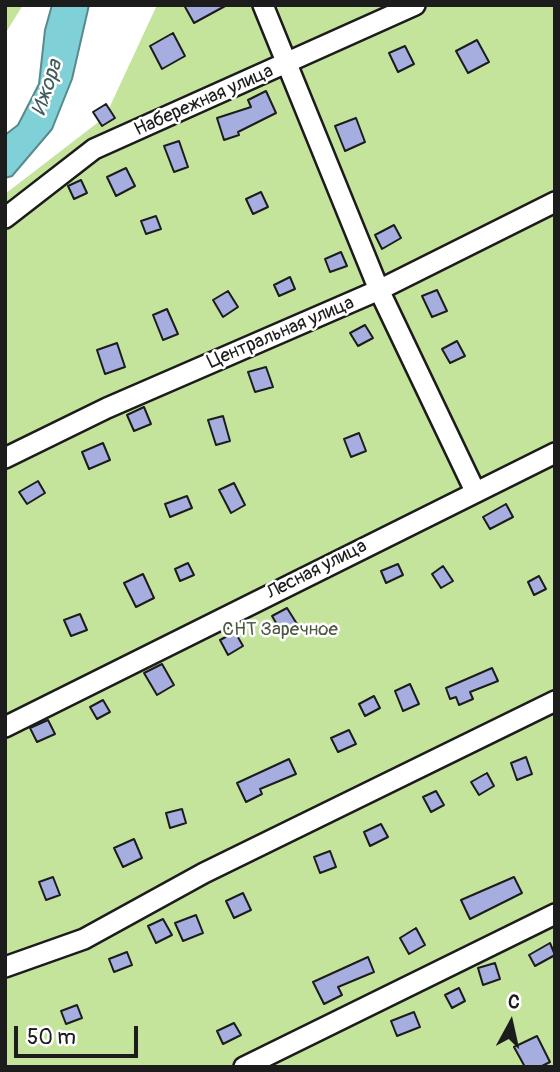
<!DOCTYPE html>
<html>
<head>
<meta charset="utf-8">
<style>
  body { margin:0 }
  #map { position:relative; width:560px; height:1072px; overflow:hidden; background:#fff; font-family:Pangolin,sans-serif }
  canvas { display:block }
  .frame { position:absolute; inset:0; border:7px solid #1c1c1c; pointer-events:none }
  .north { position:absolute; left:476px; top:988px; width:70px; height:70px; -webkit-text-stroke:5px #fff; paint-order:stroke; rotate:8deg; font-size:19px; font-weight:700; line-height:28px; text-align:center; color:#1c1c1c }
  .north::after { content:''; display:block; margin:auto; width:24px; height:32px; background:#1c1c1c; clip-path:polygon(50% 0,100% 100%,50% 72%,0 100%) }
  .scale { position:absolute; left:14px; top:1026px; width:124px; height:32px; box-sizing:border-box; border:4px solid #1c1c1c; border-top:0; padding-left:9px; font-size:21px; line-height:24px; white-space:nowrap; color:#1c1c1c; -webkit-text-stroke:5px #fff; paint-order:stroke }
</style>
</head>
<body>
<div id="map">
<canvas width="560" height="1072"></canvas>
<div class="frame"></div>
<div class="north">С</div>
<div class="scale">50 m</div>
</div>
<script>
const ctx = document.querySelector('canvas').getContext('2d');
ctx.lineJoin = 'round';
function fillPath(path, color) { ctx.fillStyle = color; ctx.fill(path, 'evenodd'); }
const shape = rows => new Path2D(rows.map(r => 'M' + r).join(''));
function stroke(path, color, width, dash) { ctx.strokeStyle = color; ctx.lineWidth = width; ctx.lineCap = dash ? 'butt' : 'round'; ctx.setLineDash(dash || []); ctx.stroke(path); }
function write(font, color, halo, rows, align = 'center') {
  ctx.font = font + ' Pangolin,sans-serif'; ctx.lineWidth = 5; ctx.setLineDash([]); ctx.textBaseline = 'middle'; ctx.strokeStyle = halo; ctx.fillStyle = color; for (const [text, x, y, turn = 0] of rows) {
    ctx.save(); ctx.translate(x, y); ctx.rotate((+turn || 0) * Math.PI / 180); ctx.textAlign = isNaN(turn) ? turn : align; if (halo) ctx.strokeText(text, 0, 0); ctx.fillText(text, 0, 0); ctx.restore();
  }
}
fillPath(shape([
  [5,5,23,5,5,34],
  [157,5,555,5,555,1067,5,1067,5,194,105,117]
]), '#c4e39b');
const water = shape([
  [52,5,89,5,72,79,52,129,12,176,5,178,5,135,18,125,39,84,45,30,52,5]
]);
fillPath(water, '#80d1d7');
stroke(water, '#58898c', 2);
const building = shape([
  [184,5,227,5,194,23,184,5],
  [173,33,185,56,162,69,150,46,173,33],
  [477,40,489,62,468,73,456,51,477,40],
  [405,46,414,64,398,72,389,53,405,46],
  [266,91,276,113,238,132,239,135,224,140,217,118,251,107,248,100,266,91],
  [106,104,115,118,102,126,93,112,106,104],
  [356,118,365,142,345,151,335,126,356,118],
  [179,141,188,167,174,172,164,146,179,141],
  [126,168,135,186,116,196,107,177,126,168],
  [81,180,87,193,74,199,68,186,81,180],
  [261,192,268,207,253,214,246,199,261,192],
  [156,216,161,229,146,234,141,221,156,216],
  [394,225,401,238,382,249,375,235,394,225],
  [341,252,347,266,330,272,325,259,341,252],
  [290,277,295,289,279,296,274,285,290,277],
  [437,290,447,311,432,317,422,296,437,290],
  [228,291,238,307,223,317,213,300,228,291],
  [167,309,178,334,163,340,153,315,167,309],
  [365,325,373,338,358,346,350,333,365,325],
  [457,341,465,356,450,363,442,349,457,341],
  [117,343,125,367,105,374,97,350,117,343],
  [266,367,273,387,255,392,248,372,266,367],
  [144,407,151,424,134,431,127,415,144,407],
  [223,416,230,441,216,445,208,420,223,416],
  [359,433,366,451,351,457,344,439,359,433],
  [103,443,110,460,89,469,82,452,103,443],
  [38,481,45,493,27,504,19,492,38,481],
  [234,483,245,505,231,513,219,490,234,483],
  [187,496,192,508,170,517,165,504,187,496],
  [506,504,513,517,490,529,483,517,506,504],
  [188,563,194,575,180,581,175,569,188,563],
  [398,564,403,575,386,583,381,571,398,564],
  [443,566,453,581,441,588,432,574,443,566],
  [143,574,154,598,136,607,124,583,143,574],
  [539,576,546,589,534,595,528,582,539,576],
  [287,608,297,624,282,633,272,616,287,608],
  [80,614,87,630,71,636,64,620,80,614],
  [235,632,243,646,228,655,220,640,235,632],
  [162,664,174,685,157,695,144,673,162,664],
  [492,668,498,681,470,692,473,699,459,705,456,697,450,699,446,688,492,668],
  [410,684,419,704,403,711,395,691,410,684],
  [374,696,380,708,365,716,359,704,374,696],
  [103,700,110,712,97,719,90,707,103,700],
  [48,720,55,734,37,742,30,728,48,720],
  [349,730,356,744,338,752,331,738,349,730],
  [526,757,532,774,517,780,511,763,526,757],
  [289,759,296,774,260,789,262,794,246,802,237,783,289,759],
  [487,773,494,786,479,795,471,782,487,773],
  [436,791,444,805,431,812,423,797,436,791],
  [182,809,186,823,170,828,166,813,182,809],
  [381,824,388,837,370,846,364,832,381,824],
  [134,839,142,858,123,867,114,848,134,839],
  [330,851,336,867,320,873,314,857,330,851],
  [53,877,60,895,46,900,39,882,53,877],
  [514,877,522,893,470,919,461,900,514,877],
  [243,893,251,910,234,918,226,901,243,893],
  [196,915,203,933,183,941,175,923,196,915],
  [163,919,172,935,156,943,148,926,163,919],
  [416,928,425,945,409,954,400,938,416,928],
  [550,943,555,955,535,966,529,955,550,943],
  [127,952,132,965,114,972,109,959,127,952],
  [368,957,374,972,338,987,342,995,324,1004,313,982,368,957],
  [495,963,500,979,483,985,478,968,495,963],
  [459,988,465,1001,452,1008,445,995,459,988],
  [77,1005,82,1018,66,1024,61,1011,77,1005],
  [414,1012,420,1027,397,1036,391,1021,414,1012],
  [234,1023,241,1035,223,1044,217,1031,234,1023],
  [537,1036,550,1062,540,1067,525,1067,514,1047,537,1036]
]);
fillPath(building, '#a6aedf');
stroke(building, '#1c1c1c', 2);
const minor = shape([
  [263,5,379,290,475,491],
  [5,218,94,149,415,5],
  [5,458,107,408,379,290,555,202],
  [5,727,555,453],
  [5,967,84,939,204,873,555,701],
  [244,1067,555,914]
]);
stroke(minor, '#1c1c1c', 24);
stroke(minor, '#fff', 19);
write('19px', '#1c1c1c', '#fff', [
  ["Набережная улица",204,101,-24],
  ["Центральная улица",281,333,-23],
  ["Лесная улица",317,570,-27]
]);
write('19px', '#4e5842', '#fff', [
  ["СНТ Заречное",280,630]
]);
write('italic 21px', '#3f5b5d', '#fff', [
  ["Ижора",48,88,-72]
]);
</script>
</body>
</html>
